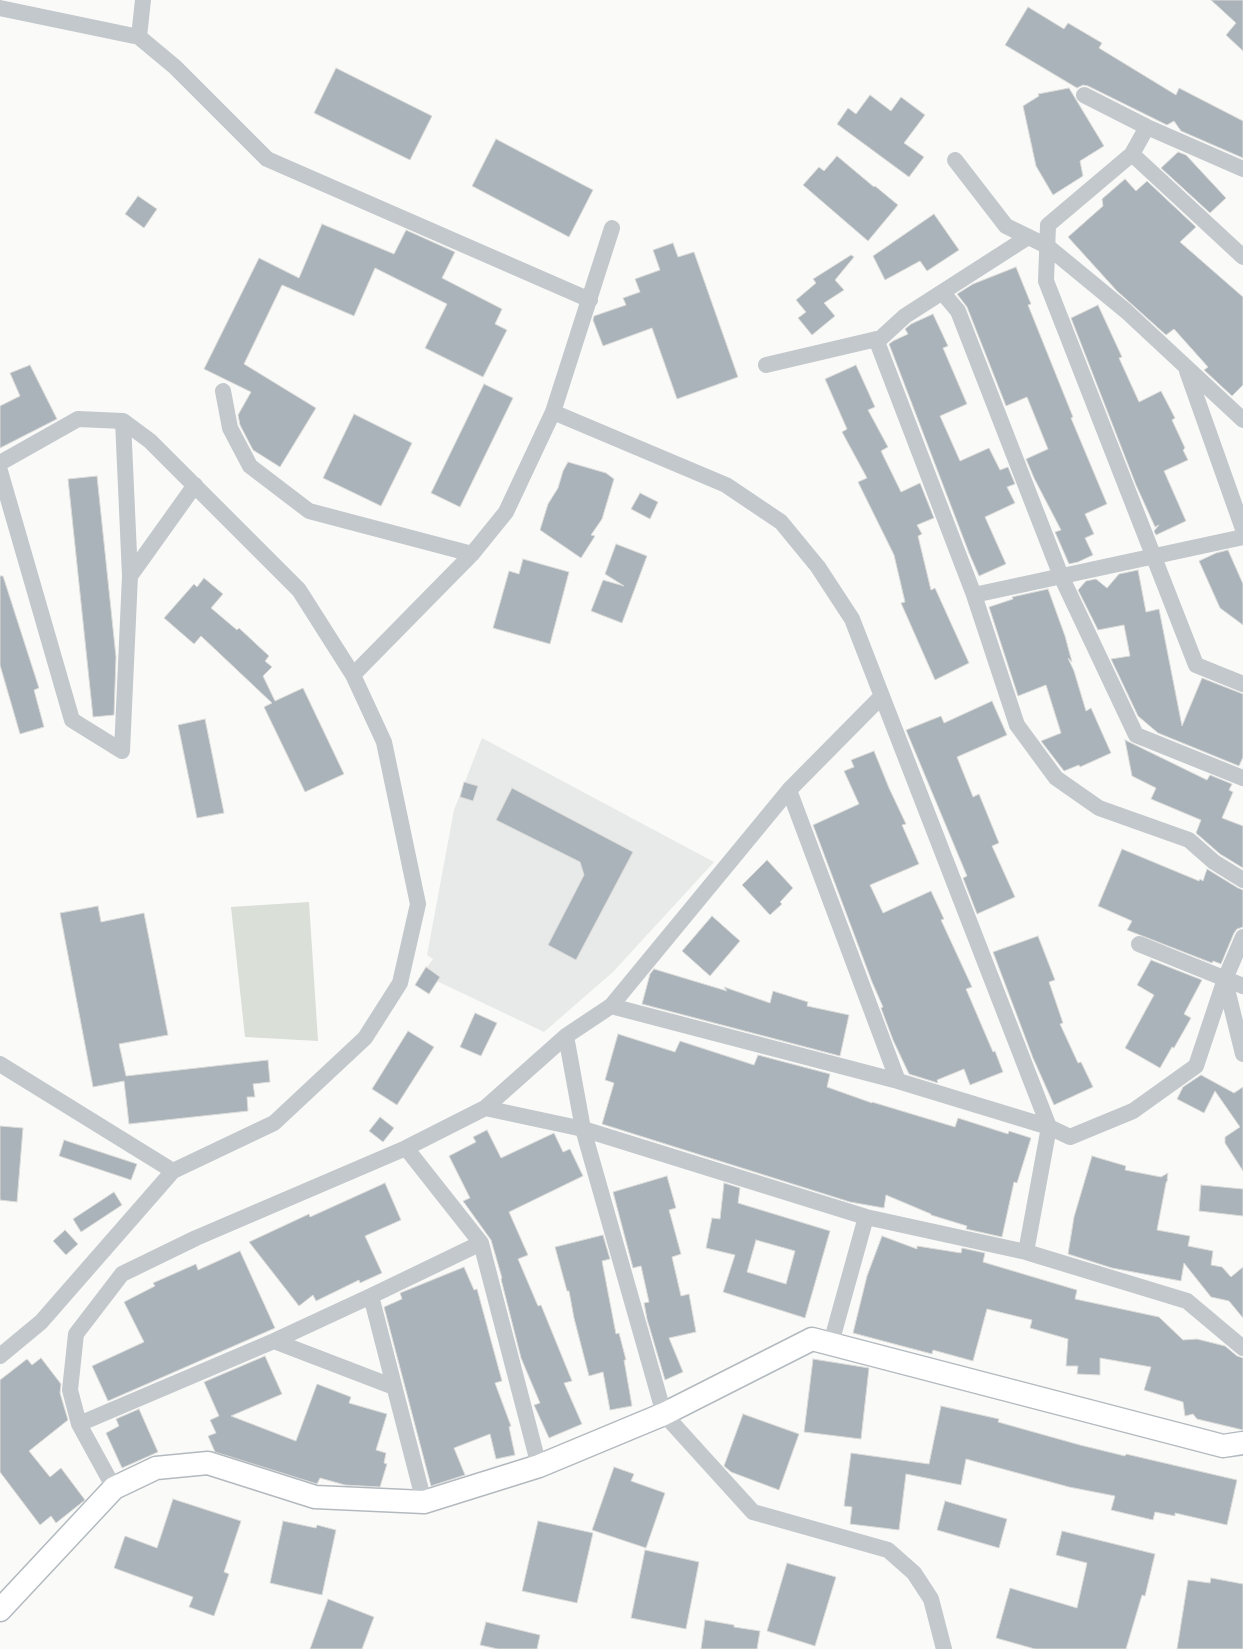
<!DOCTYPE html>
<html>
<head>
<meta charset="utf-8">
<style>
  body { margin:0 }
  canvas { display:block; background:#fafaf8 }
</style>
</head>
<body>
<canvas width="1243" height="1649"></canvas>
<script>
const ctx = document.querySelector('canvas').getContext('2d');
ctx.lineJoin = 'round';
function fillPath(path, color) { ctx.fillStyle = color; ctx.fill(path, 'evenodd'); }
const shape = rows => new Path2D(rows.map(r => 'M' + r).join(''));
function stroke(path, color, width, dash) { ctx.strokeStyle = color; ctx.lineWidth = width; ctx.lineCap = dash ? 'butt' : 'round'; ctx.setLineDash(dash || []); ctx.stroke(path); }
fillPath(shape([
  [482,738,714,862,613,972,544,1032,422,974,433,959,427,955,454,810]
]), '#e8e9e9');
fillPath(shape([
  [309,902,318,1041,245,1037,231,907]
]), '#dadfd7');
const building = shape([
  [1211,0,1243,0,1243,51,1226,35,1236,23,1211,0],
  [1028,7,1064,29,1068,23,1102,43,1099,48,1176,95,1179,88,1243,121,1243,158,1181,131,1174,121,1167,125,1088,86,1083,85,1077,88,1005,45,1028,7],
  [336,68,432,116,410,160,314,113,336,68],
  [1069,88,1104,146,1080,161,1083,176,1053,195,1036,166,1023,106,1039,96,1038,94,1069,88],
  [870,95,891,111,901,97,925,115,904,143,924,157,909,177,837,124,848,108,856,114,870,95],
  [496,139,593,190,569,237,472,186,496,139],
  [1178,152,1186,155,1226,198,1210,213,1161,168,1178,152],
  [837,156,874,187,875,186,898,205,868,241,803,185,819,167,824,171,837,156],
  [1125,179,1136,191,1147,181,1196,227,1180,242,1243,297,1243,385,1232,396,1204,370,1208,367,1174,329,1166,335,1117,291,1068,237,1103,206,1102,199,1125,179],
  [138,196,157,209,144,228,125,214,138,196],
  [934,214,959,250,927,271,920,261,885,280,873,256,934,214],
  [322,224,394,254,406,230,455,252,442,278,502,309,495,324,507,330,483,377,425,348,447,304,375,268,354,316,282,285,244,364,316,408,280,467,253,450,240,425,238,415,251,392,204,369,259,258,299,278,322,224],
  [673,243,678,257,694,252,738,377,677,399,652,328,603,346,593,320,594,316,626,305,623,298,640,292,635,279,660,270,653,250,673,243],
  [851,255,854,257,835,280,844,290,824,303,835,316,812,335,798,318,806,312,796,300,816,283,813,279,851,255],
  [1016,267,1031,304,1028,305,1073,417,1071,418,1107,504,1085,514,1094,534,1085,538,1093,555,1078,562,1069,564,1055,532,1061,530,1034,478,1026,459,1048,449,1027,397,1006,406,967,307,957,294,973,284,1016,267],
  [1098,305,1122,357,1119,358,1139,402,1161,391,1175,418,1172,420,1185,448,1183,450,1188,460,1164,471,1186,521,1156,535,1154,531,1159,525,1155,527,1136,485,1071,318,1098,305],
  [933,314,948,346,943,348,967,404,940,416,960,461,989,448,1000,470,1008,467,1015,484,1007,487,1015,503,985,517,1006,564,979,576,969,553,889,344,893,341,908,334,905,329,911,324,933,314],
  [30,365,57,419,0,448,0,406,20,396,10,373,30,365],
  [856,365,875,407,868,410,888,447,881,451,901,492,920,483,934,518,917,525,922,534,918,536,931,590,935,588,969,663,935,680,901,603,905,602,894,555,858,482,867,478,842,432,847,429,825,379,856,365],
  [484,384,513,398,460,507,431,493,484,384],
  [354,414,412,443,381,506,323,478,354,414],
  [568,462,606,473,614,479,602,519,591,535,595,536,581,558,540,530,548,504,558,488,563,471,568,462],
  [97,476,116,657,114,715,93,717,68,479,97,476],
  [640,493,658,502,650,519,631,509,640,493],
  [616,544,647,556,622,623,591,611,603,580,624,586,605,574,616,544],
  [1228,550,1243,584,1243,625,1220,608,1199,561,1216,553,1228,550],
  [523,559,569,572,550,644,493,628,509,571,519,574,523,559],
  [1138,570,1146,612,1159,609,1182,726,1202,678,1243,694,1243,757,1239,766,1158,733,1138,716,1111,659,1130,656,1124,625,1098,630,1078,590,1086,581,1096,579,1107,588,1119,574,1138,570],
  [0,576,3,576,39,688,34,690,44,727,20,734,0,665,0,576],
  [204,578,223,594,211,608,237,630,239,628,269,656,265,661,272,667,263,676,275,701,303,688,344,774,305,792,264,707,272,703,201,636,194,644,164,618,194,584,197,587,204,578],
  [1048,589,1065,636,1072,662,1068,658,1074,671,1086,711,1091,708,1111,753,1080,767,1079,765,1064,771,1041,741,1061,733,1046,685,1018,696,989,607,1013,599,1012,597,1048,589],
  [992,701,1007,735,957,757,973,797,979,794,999,843,992,846,1015,897,977,914,963,878,967,876,906,730,941,716,944,723,992,701],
  [205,719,224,813,197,818,178,725,205,719],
  [1125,740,1207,780,1210,775,1232,784,1229,790,1233,792,1222,818,1243,826,1243,868,1220,854,1196,833,1201,820,1151,799,1156,788,1132,776,1125,740],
  [874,751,889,788,906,824,902,825,919,864,870,885,883,913,931,891,944,919,941,920,972,987,966,989,993,1052,995,1051,1003,1072,970,1085,964,1069,937,1080,938,1083,909,1074,893,1040,881,1008,883,1007,872,982,813,825,859,804,844,771,854,767,851,760,874,751],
  [464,782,478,786,473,801,460,797,464,782],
  [512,788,633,852,576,960,548,945,584,875,580,862,496,820,512,788],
  [1122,849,1199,881,1200,879,1203,881,1207,869,1238,888,1243,890,1243,927,1237,929,1234,933,1221,964,1213,961,1212,963,1127,930,1132,921,1098,906,1122,849],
  [767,860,793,888,780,902,782,904,770,915,742,885,767,860],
  [98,906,101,922,144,913,168,1035,119,1044,126,1076,268,1060,270,1082,253,1084,255,1097,247,1097,248,1111,129,1124,124,1081,93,1087,60,913,98,906],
  [712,916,740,941,710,976,682,951,712,916],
  [1038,936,1055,980,1049,982,1063,1023,1060,1024,1078,1063,1081,1062,1093,1087,1054,1105,1033,1058,993,952,1038,936],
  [1151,960,1202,980,1184,1014,1191,1018,1174,1048,1172,1047,1160,1068,1125,1048,1154,995,1137,985,1151,960],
  [426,967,440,977,429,994,415,985,426,967],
  [654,969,727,991,724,987,770,1003,773,991,808,1002,807,1006,849,1015,840,1056,642,1004,650,974,654,969],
  [475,1013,497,1023,481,1056,460,1047,475,1013],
  [408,1031,434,1047,397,1105,372,1089,408,1031],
  [618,1034,675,1052,680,1041,754,1065,758,1055,830,1074,827,1087,872,1103,872,1102,955,1127,958,1118,1008,1134,1009,1131,1031,1138,1017,1183,1014,1182,1002,1237,966,1229,967,1226,931,1215,931,1214,886,1195,884,1208,850,1202,602,1124,614,1083,605,1080,618,1034],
  [1201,1075,1234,1093,1243,1087,1243,1171,1225,1143,1225,1137,1240,1127,1215,1091,1204,1113,1177,1099,1183,1087,1201,1075],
  [380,1117,394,1128,383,1142,369,1131,380,1117],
  [0,1126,23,1128,17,1202,0,1200,0,1126],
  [487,1130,501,1158,554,1133,563,1152,570,1149,583,1176,509,1212,528,1255,518,1259,538,1306,541,1305,572,1381,564,1383,582,1424,549,1438,534,1405,540,1403,521,1358,501,1279,502,1278,491,1240,463,1201,470,1198,449,1156,476,1142,473,1137,487,1130],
  [64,1140,137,1164,131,1180,59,1156,64,1140],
  [1092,1156,1126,1166,1125,1170,1161,1177,1168,1173,1167,1179,1168,1179,1166,1183,1157,1230,1190,1236,1188,1246,1213,1251,1211,1265,1222,1267,1231,1277,1243,1267,1243,1318,1229,1301,1211,1297,1184,1263,1181,1281,1112,1268,1068,1254,1074,1217,1092,1156],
  [667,1176,676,1208,669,1210,681,1254,672,1257,681,1296,689,1294,696,1332,669,1338,683,1372,665,1380,647,1319,644,1303,649,1302,641,1266,633,1268,613,1192,667,1176],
  [385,1183,401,1220,365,1236,382,1273,360,1283,359,1280,316,1301,313,1295,299,1306,249,1242,309,1214,310,1217,385,1183],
  [724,1183,740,1188,738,1203,830,1231,805,1318,723,1292,735,1255,706,1248,712,1218,720,1219,724,1183],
  [756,1240,795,1251,786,1284,747,1272,756,1240],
  [1201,1185,1243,1189,1243,1216,1199,1211,1201,1185],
  [114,1192,122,1205,81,1232,73,1219,114,1192],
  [65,1230,78,1244,66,1255,53,1241,65,1230],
  [603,1235,610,1259,602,1261,616,1334,619,1333,626,1360,624,1360,632,1406,610,1410,603,1372,589,1376,574,1318,569,1291,567,1291,555,1247,603,1235],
  [882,1236,917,1249,917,1246,961,1253,962,1248,985,1253,983,1262,1077,1290,1075,1299,1159,1317,1183,1340,1197,1339,1225,1346,1237,1356,1243,1358,1243,1430,1197,1419,1193,1414,1185,1416,1183,1402,1144,1390,1151,1367,1100,1358,1100,1375,1077,1374,1078,1366,1066,1366,1068,1339,1030,1328,1032,1320,987,1309,973,1361,933,1350,932,1354,853,1333,867,1276,882,1236],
  [240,1251,275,1328,108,1401,92,1366,144,1342,124,1302,155,1286,153,1283,196,1264,198,1270,240,1251],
  [464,1267,474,1290,477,1289,502,1381,495,1383,511,1426,509,1427,515,1455,496,1459,490,1434,454,1448,465,1475,431,1486,384,1307,402,1299,400,1293,464,1267],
  [265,1356,282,1394,231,1416,296,1441,317,1384,351,1397,349,1403,387,1414,376,1450,386,1453,384,1463,387,1464,380,1487,345,1485,320,1478,317,1484,215,1452,208,1436,216,1433,210,1420,219,1416,204,1382,265,1356],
  [41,1358,61,1384,60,1393,68,1420,29,1451,50,1477,61,1468,85,1500,56,1523,51,1516,40,1525,0,1472,0,1380,27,1359,32,1365,41,1358],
  [813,1359,869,1368,861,1439,804,1432,813,1359],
  [941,1406,999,1419,998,1422,1080,1445,1125,1456,1126,1454,1237,1480,1227,1525,1175,1513,1175,1516,1155,1512,1153,1520,1111,1510,1115,1496,1069,1487,966,1459,961,1485,906,1474,899,1530,850,1524,852,1507,844,1506,851,1453,929,1464,941,1406],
  [139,1409,158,1452,122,1468,106,1433,119,1426,116,1419,139,1409],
  [743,1414,799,1434,779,1490,731,1472,724,1466,743,1414],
  [614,1467,634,1474,631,1481,665,1493,646,1548,592,1530,614,1467],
  [173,1499,241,1521,224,1572,229,1574,214,1616,189,1607,193,1597,114,1568,125,1536,157,1548,173,1499],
  [945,1501,1007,1519,999,1548,937,1530,945,1501],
  [283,1521,316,1528,317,1525,336,1530,322,1595,270,1583,283,1521],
  [538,1521,593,1533,577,1603,522,1591,538,1521],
  [1062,1531,1155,1554,1145,1596,1142,1595,1126,1649,1035,1649,996,1638,1010,1588,1077,1608,1087,1563,1056,1555,1062,1531],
  [645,1550,699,1562,686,1629,631,1618,645,1550],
  [787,1563,836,1577,815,1646,767,1631,787,1563],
  [1211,1578,1243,1584,1243,1649,1177,1649,1188,1580,1210,1583,1211,1578],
  [328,1599,374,1617,362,1649,310,1649,328,1599],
  [705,1620,734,1625,734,1627,760,1631,757,1649,701,1649,705,1620],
  [486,1622,540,1635,537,1649,498,1649,480,1645,486,1622]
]);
fillPath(building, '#aab3b9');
stroke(building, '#dcdcda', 1);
const secondary = shape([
  [0,1610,114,1488,156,1468,208,1463,315,1497,424,1502,539,1466,664,1414,812,1339,1223,1446,1243,1443]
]);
stroke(secondary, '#b3babf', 25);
stroke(shape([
  [0,8,139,37,175,67,267,159,590,300],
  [139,37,143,0],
  [1084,95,1147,127,1243,169],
  [1147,127,1132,154,1048,225,1046,281,1196,665,1243,684],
  [1132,154,1243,257],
  [955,160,1006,226,1047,246,1126,311,1243,420],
  [942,292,958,311,1061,576,1136,735,1243,778],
  [876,339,974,595,1017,725,1056,778,1099,808,1189,840,1214,862,1243,880],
  [766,365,881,338,905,316,1028,237],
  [1187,371,1243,529],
  [223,391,230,428,250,466,309,511,472,554],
  [553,412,726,485,781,522,818,567,852,619,1049,1127,1026,1252],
  [0,463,78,419,123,421,150,441,299,590,353,675,384,742,418,904,400,983,365,1038,274,1123,173,1171,0,1064],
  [0,471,72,720,122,751,130,576,123,421],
  [130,576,195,485],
  [974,595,1243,537],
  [353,675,472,554,506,512,553,412,612,228],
  [789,790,898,1081],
  [1139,944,1243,986],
  [1225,981,1243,1054],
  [611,1006,898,1081,1049,1127,1070,1137,1133,1111,1196,1066,1225,979,1243,937],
  [566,1036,583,1129,664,1414,753,1512,888,1550,914,1573,931,1599,944,1649],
  [485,1108,583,1129,866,1217,1026,1252,1187,1301,1243,1348],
  [406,1148,481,1243,539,1466],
  [371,1296,424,1502],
  [274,1341,394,1387],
  [831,1343,866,1217],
  [0,1356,41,1322,173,1171],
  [79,1424,274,1341,371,1296,481,1243],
  [114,1488,79,1424,70,1390,76,1334,122,1274,196,1238,406,1148,485,1108,566,1036,611,1006,789,790,882,696]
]), '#c3c8cc', 16);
stroke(secondary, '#fff', 22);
</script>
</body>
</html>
